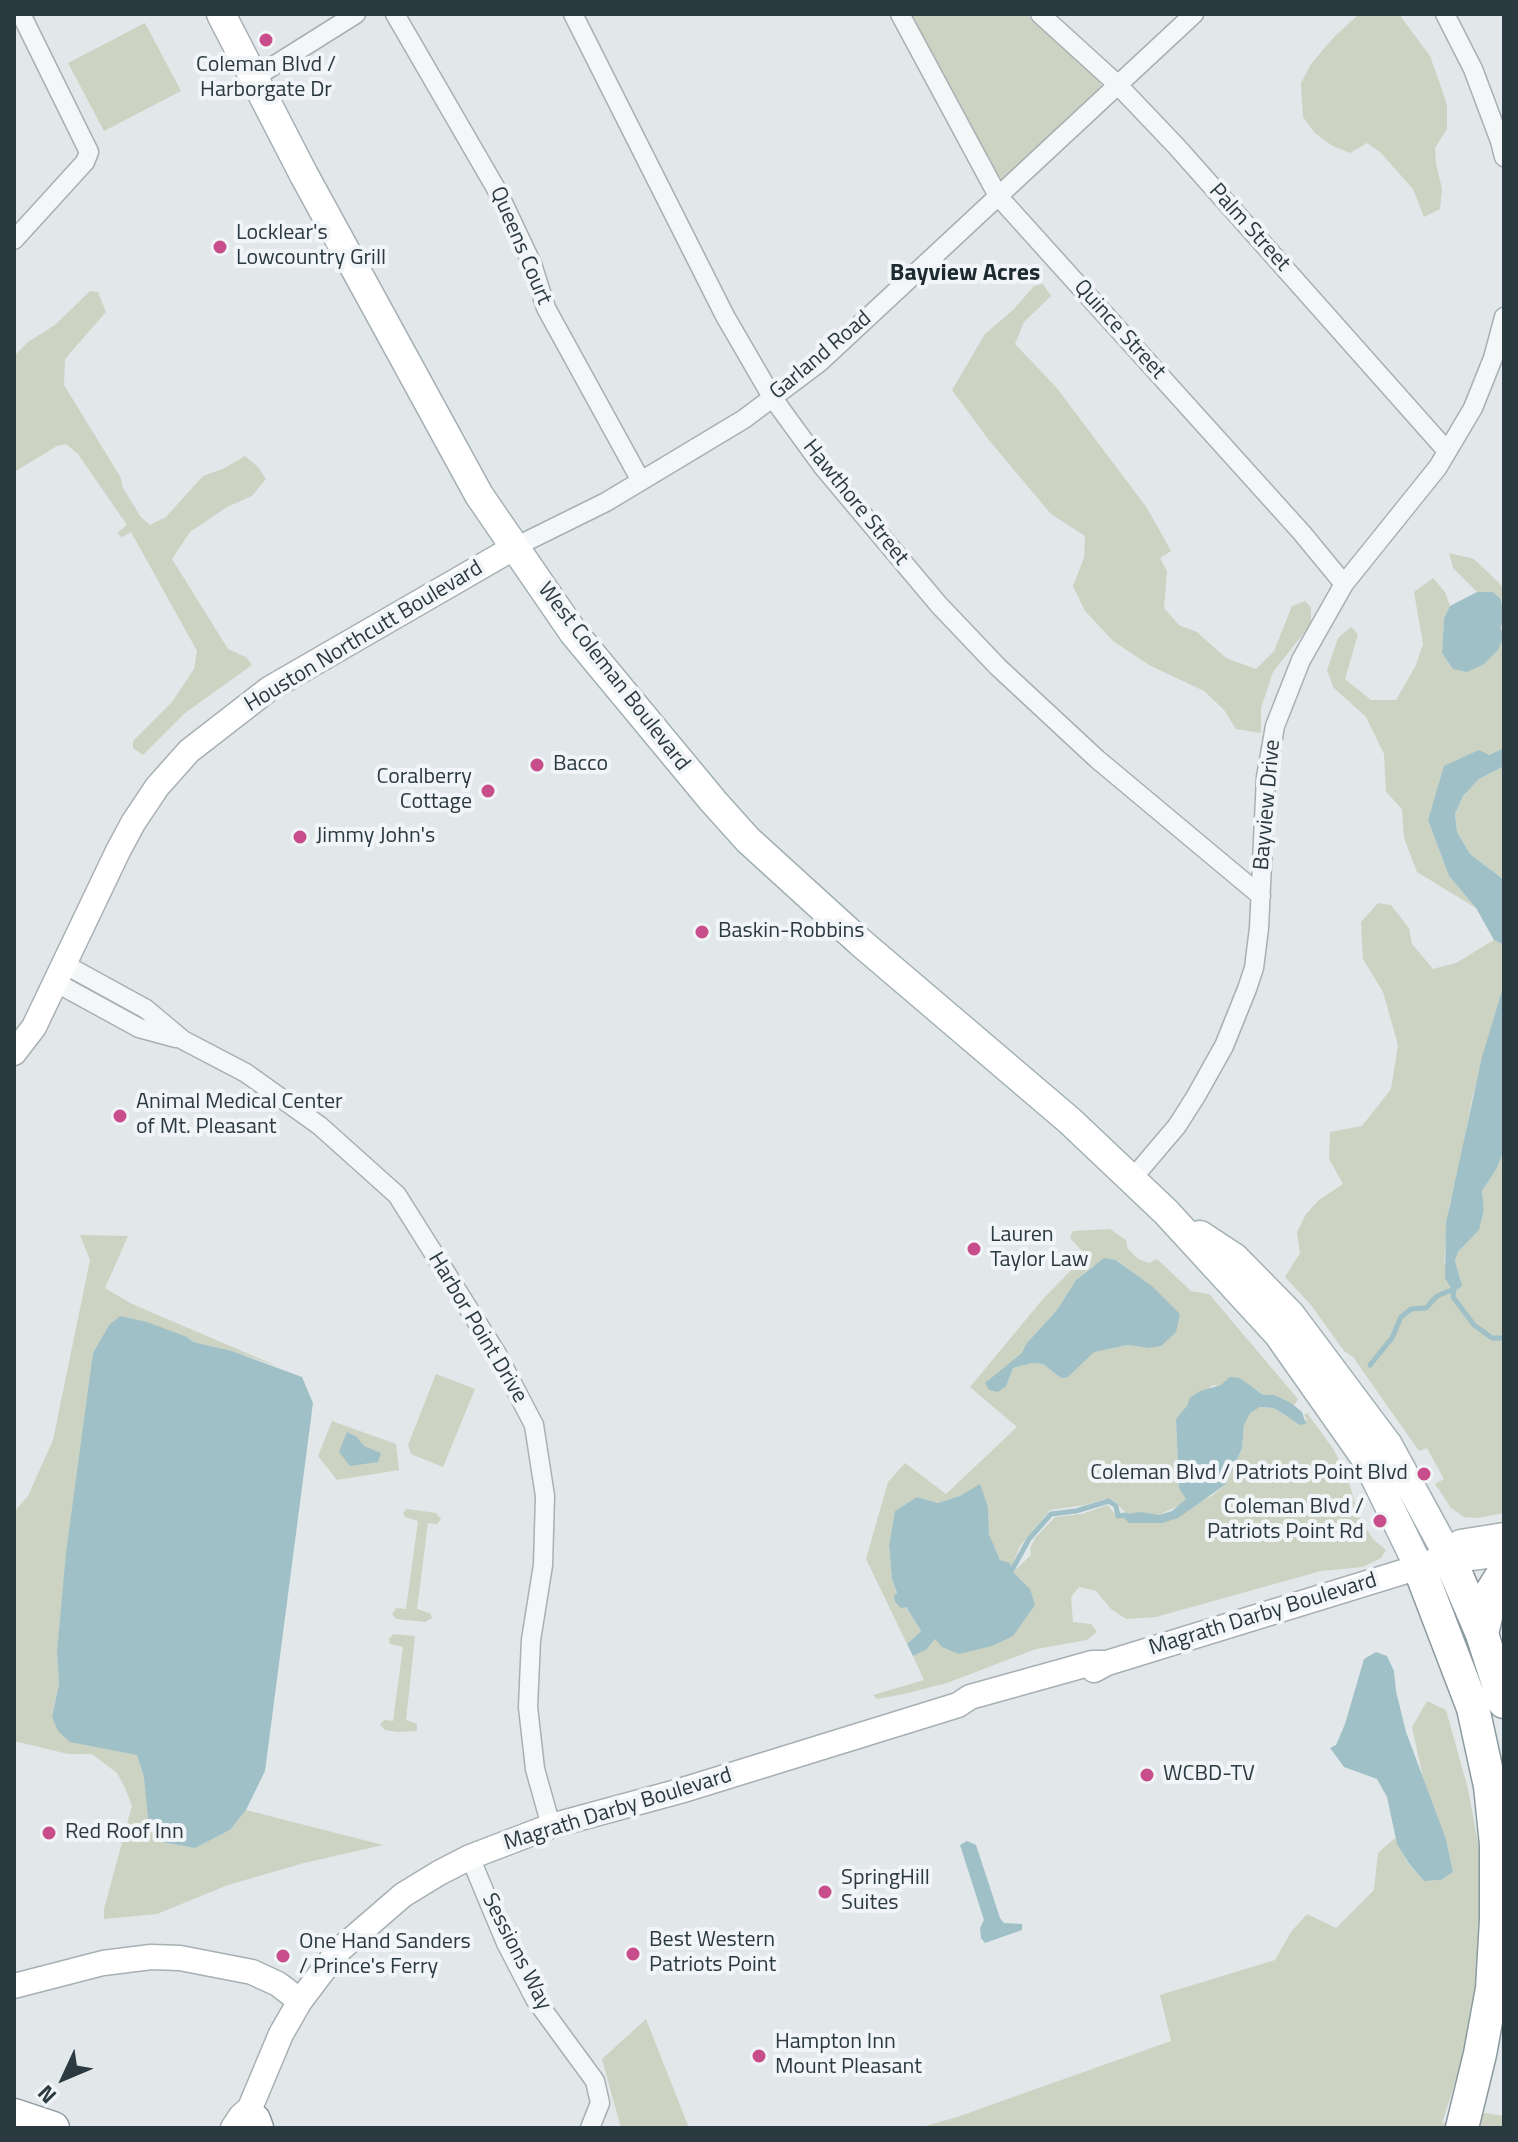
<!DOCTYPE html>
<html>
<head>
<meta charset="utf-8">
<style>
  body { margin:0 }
  #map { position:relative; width:1518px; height:2142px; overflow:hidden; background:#e2e7e9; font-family:"Titillium Web",sans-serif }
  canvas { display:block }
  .frame { position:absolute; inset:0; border:16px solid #2b3a40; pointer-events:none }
  .north { position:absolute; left:24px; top:2038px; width:80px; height:80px; -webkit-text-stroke:6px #f1f5f7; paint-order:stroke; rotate:226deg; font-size:22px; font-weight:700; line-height:32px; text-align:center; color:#2b3a40 }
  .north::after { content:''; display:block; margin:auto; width:28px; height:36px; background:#2b3a40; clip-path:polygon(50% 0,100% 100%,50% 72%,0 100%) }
</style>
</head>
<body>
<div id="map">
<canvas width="1518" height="2142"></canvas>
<div class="frame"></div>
<div class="north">N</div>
</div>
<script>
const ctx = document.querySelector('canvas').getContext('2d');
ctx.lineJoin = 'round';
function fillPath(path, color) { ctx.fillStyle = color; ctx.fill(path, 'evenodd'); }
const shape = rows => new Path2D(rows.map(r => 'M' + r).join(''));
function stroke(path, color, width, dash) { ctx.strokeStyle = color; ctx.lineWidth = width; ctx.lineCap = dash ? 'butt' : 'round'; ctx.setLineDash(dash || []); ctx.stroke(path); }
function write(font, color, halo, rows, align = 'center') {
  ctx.font = font + ' "Titillium Web",sans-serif'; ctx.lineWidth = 8; ctx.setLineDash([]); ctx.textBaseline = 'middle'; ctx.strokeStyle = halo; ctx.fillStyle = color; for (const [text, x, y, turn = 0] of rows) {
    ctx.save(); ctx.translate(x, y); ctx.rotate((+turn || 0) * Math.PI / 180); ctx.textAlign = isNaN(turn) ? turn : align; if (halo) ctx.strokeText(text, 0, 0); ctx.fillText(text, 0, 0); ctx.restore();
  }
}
fillPath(shape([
  [904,14,1026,14,1098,76,1102,89,1003,180,998,180],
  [1359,14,1399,14,1430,56,1439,81,1447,105,1447,129,1435,148,1436,163,1442,189,1440,209,1424,217,1413,189,1380,152,1367,143,1350,153,1331,145,1315,133,1303,117,1301,83,1311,64,1334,37],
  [145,23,181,91,104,131,68,63],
  [1043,284,1051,296,1024,322,1015,344,1056,387,1147,508,1171,551,1160,558,1167,571,1164,608,1179,625,1197,632,1226,658,1256,669,1274,651,1292,606,1305,601,1311,607,1311,624,1273,672,1261,708,1261,733,1236,729,1224,710,1204,691,1149,665,1113,641,1085,611,1073,586,1084,558,1085,536,1051,514,988,439,952,390,985,334,1013,310,1034,286],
  [90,291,98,292,106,312,65,359,64,385,121,478,122,486,140,516,150,525,166,517,203,476,225,468,245,456,258,467,266,479,252,496,227,507,190,532,172,559,228,649,246,657,252,665,185,713,143,755,133,748,133,741,172,702,194,669,197,651,131,532,122,537,119,535,118,532,127,525,78,454,66,444,57,446,14,472,14,356,28,342,55,325],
  [1449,553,1474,559,1498,582,1504,589,1504,609,1501,599,1493,592,1477,592,1453,568],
  [1433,578,1445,592,1450,606,1444,618,1442,652,1453,669,1504,621,1504,748,1489,755,1439,790,1428,820,1449,876,1476,908,1417,872,1404,838,1402,809,1386,792,1384,754,1366,717,1333,687,1327,670,1338,638,1351,627,1358,634,1345,679,1371,700,1396,700,1416,665,1423,644,1414,592],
  [1504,766,1504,880,1470,854,1457,832,1455,814,1463,796,1479,779],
  [1378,903,1391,905,1409,928,1412,944,1433,969,1456,963,1494,940,1504,945,1504,984,1472,1099,1459,1169,1449,1206,1444,1263,1455,1261,1458,1252,1479,1230,1484,1210,1482,1191,1497,1168,1504,1150,1504,1513,1477,1518,1464,1517,1451,1508,1435,1484,1444,1479,1427,1448,1419,1451,1353,1357,1344,1351,1311,1305,1285,1277,1300,1253,1297,1232,1306,1214,1319,1200,1343,1184,1329,1159,1330,1132,1362,1126,1391,1089,1398,1045,1383,992,1363,959,1361,922],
  [1110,1229,1126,1240,1128,1249,1138,1259,1149,1263,1157,1259,1191,1291,1209,1294,1298,1399,1296,1403,1294,1405,1263,1395,1257,1390,1213,1385,1176,1419,1179,1488,1187,1499,1180,1505,1159,1515,1127,1514,1112,1499,1105,1499,1085,1505,1050,1510,1020,1546,1012,1566,1000,1560,989,1534,988,1507,962,1495,938,1503,917,1497,895,1511,889,1545,892,1579,897,1594,921,1631,907,1644,866,1559,888,1482,905,1463,946,1494,1017,1427,970,1387,1042,1300,1086,1255,1070,1238,1073,1231],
  [1117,1260,1152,1287,1148,1348,1128,1345,1094,1352,1061,1378,1043,1364,1032,1363,1013,1368,986,1383,1023,1353,1026,1344,1057,1310,1076,1280,1093,1266],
  [80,1235,128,1236,105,1288,132,1304,277,1366,232,1351,193,1342,187,1337,109,1325,93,1353,57,1652,59,1684,52,1717,137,1755,162,1842,195,1848,230,1830,246,1810,383,1845,304,1863,228,1885,157,1914,104,1919,104,1909,132,1806,125,1788,117,1773,92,1754,68,1754,14,1741,14,1512,28,1496,53,1440,90,1260],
  [436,1374,475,1389,443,1467,411,1454,408,1445],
  [1260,1407,1274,1408,1288,1418,1307,1420,1304,1415,1307,1413,1334,1450,1347,1477,1360,1519,1373,1539,1386,1550,1381,1558,1363,1567,1321,1571,1156,1617,1126,1619,1111,1609,1096,1591,1079,1587,1071,1597,1073,1622,1091,1624,1097,1632,1087,1640,1036,1649,947,1683,904,1694,877,1699,873,1695,924,1680,913,1656,926,1650,935,1639,1030,1589,1013,1572,1031,1555,1030,1548,1035,1538,1055,1517,1082,1514,1108,1505,1118,1518,1124,1517,1129,1523,1178,1518,1195,1504,1213,1495,1226,1484,1242,1448,1244,1425,1249,1413],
  [332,1421,396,1444,399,1470,337,1480,318,1456],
  [407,1509,436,1513,441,1519,437,1524,428,1523,417,1609,430,1613,432,1618,425,1622,396,1619,392,1614,396,1608,406,1609,418,1521,405,1517,403,1513],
  [393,1634,415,1636,406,1720,417,1724,417,1731,398,1732,385,1730,380,1725,384,1720,393,1721,403,1647,390,1644,389,1639],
  [1427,1701,1446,1710,1468,1789,1489,1901,1474,2024,1442,2123,1486,2113,1504,2116,1504,2128,918,2128,957,2117,1171,2041,1160,1995,1275,1960,1291,1932,1307,1914,1336,1928,1374,1890,1378,1853,1395,1838,1409,1865,1424,1881,1441,1880,1453,1872,1446,1839,1423,1778,1412,1727],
  [646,2019,689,2128,621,2128,602,2059]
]), '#ccd3c3');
fillPath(shape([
  [1477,592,1493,592,1501,599,1504,621,1500,627,1504,636,1498,650,1484,664,1467,672,1453,669,1442,653,1444,618,1450,606],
  [1504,748,1504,766,1479,779,1463,796,1455,814,1457,832,1470,854,1504,880,1504,945,1494,940,1476,908,1449,876,1428,820,1444,766,1479,750,1489,755],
  [1504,984,1504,1150,1497,1168,1482,1191,1484,1210,1479,1230,1458,1252,1455,1261,1462,1286,1456,1290,1451,1288,1445,1278,1446,1223,1482,1057],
  [1104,1258,1116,1260,1153,1287,1180,1314,1176,1332,1161,1346,1148,1348,1128,1345,1094,1352,1068,1377,1061,1378,1043,1364,1032,1363,1013,1368,1006,1386,998,1392,989,1390,985,1383,1022,1353,1026,1344,1057,1310,1076,1280],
  [120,1316,147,1322,187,1337,193,1342,232,1351,302,1377,313,1403,265,1771,246,1810,230,1830,195,1848,162,1842,149,1826,144,1778,137,1755,70,1742,58,1731,52,1717,59,1684,57,1652,66,1553,93,1353,109,1325],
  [1230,1377,1240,1378,1263,1395,1274,1395,1291,1403,1302,1412,1306,1424,1300,1425,1274,1408,1260,1407,1250,1413,1244,1425,1242,1448,1226,1484,1178,1518,1162,1523,1129,1523,1121,1515,1141,1512,1159,1515,1172,1511,1186,1499,1179,1488,1176,1419,1187,1406,1190,1398,1200,1391,1221,1385],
  [347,1432,357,1437,364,1446,381,1453,378,1462,350,1466,339,1452],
  [980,1484,988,1507,989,1534,1000,1560,1010,1563,1012,1571,1030,1589,1035,1605,1013,1636,992,1646,959,1654,942,1647,935,1639,926,1650,913,1656,907,1644,921,1631,906,1607,901,1608,895,1602,894,1595,897,1593,892,1579,889,1545,895,1511,917,1497,938,1503,962,1495],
  [1376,1652,1387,1656,1394,1671,1396,1691,1406,1732,1446,1839,1453,1872,1441,1880,1424,1881,1410,1865,1397,1844,1387,1797,1377,1779,1344,1767,1330,1748,1336,1745,1345,1724,1364,1659],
  [967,1841,976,1845,1000,1918,1004,1923,1022,1924,1022,1930,985,1943,981,1938,980,1928,984,1920,960,1845]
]), '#9fc0c7');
stroke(shape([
  [1370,1365,1392,1338,1401,1317,1411,1309,1426,1308,1437,1296,1454,1289,1453,1297,1474,1325,1492,1338,1504,1338],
  [1012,1570,1029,1539,1051,1514,1076,1511,1109,1501,1116,1506,1118,1516,1126,1515]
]), '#9fc0c7', 5);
const street = shape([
  [395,14,498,192,532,264,546,308,641,481],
  [573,14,725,316,772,397,823,467,939,605,998,667,1097,759,1261,896],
  [900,14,998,196,1302,533,1344,584],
  [1040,14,1117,84,1177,147,1447,451],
  [1445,14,1473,69,1500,141,1504,157],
  [254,78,356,14],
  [14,240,85,162,89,152,21,14],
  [515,547,606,502,744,419,820,362,1194,14],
  [64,964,146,1009,183,1040,246,1073,320,1126,397,1195,497,1354,534,1425,545,1496,543,1565,531,1640,528,1707,535,1769,551,1826],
  [55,982,139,1028,176,1038],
  [1132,1179,1177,1126,1196,1096,1224,1046,1247,989,1254,968,1259,928,1266,777,1275,726,1301,660,1344,584,1438,467,1473,408,1493,358,1504,317],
  [470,1857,506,1943,535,1999,595,2081,600,2103,590,2128]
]);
const secondary = shape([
  [14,1053,34,1027,118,851,133,823,157,787,189,751,269,689,515,547],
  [1448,1555,1470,1558,1504,1554],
  [1094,1670,1107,1663,1419,1567,1448,1555,1460,1542,1504,1535],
  [14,1986,103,1963,151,1957,180,1958,252,1972,278,1984,300,2001],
  [233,2128,241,2116,250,2108,281,2034,300,2001,337,1952,403,1895,439,1873,470,1857,551,1826,680,1791,958,1705,970,1697,1092,1663,1107,1663]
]);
const primary = shape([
  [221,14,304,175,479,495,573,632,713,801,748,840,860,942,1070,1121,1166,1212,1278,1334,1366,1459,1419,1567],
  [1200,1235,1235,1258,1290,1314,1388,1445,1448,1555]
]);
const highway = shape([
  [1448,1555,1482,1634,1504,1702],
  [1419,1567,1473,1708,1490,1786,1496,1844,1496,1920,1492,1989,1480,2054,1462,2128],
  [1482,1634,1492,1591,1504,1572],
  [14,2115,53,2128],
  [254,2120,257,2128]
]);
stroke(street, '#a7b0b3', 21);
stroke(secondary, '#a7b0b3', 27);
stroke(primary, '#a2b0b4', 31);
stroke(highway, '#8a9a9f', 35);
stroke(street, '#f4f7f8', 18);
stroke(secondary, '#fff', 24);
stroke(primary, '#fff', 28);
stroke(highway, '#fff', 32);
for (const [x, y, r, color] of [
  [266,40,8,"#c74e8a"],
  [220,247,8,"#c74e8a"],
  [537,765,8,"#c74e8a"],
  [488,791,8,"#c74e8a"],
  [300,837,8,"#c74e8a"],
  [702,932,8,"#c74e8a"],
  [120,1116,8,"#c74e8a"],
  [974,1249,8,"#c74e8a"],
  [1424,1474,8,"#c74e8a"],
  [1380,1521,8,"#c74e8a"],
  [1147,1775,8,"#c74e8a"],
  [49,1833,8,"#c74e8a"],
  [825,1892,8,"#c74e8a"],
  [633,1954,8,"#c74e8a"],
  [283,1956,8,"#c74e8a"],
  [759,2056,8,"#c74e8a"]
]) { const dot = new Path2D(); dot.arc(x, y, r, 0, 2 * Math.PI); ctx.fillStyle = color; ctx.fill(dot); stroke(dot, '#f1f5f7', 3); }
write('22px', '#2b3a40', '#f1f5f7', [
  ["Coleman Blvd /",266,66,"center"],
  ["Harborgate Dr",266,91,"center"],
  ["Locklear's",236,234],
  ["Lowcountry Grill",236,259],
  ["Bacco",553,765],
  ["Coralberry",472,778,"right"],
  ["Cottage",472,803,"right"],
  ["Jimmy John's",316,837],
  ["Baskin-Robbins",718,932],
  ["Animal Medical Center",136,1103],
  ["of Mt. Pleasant",136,1128],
  ["Lauren",990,1236],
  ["Taylor Law",990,1261],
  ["Coleman Blvd / Patriots Point Blvd",1408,1474,"right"],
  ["Coleman Blvd /",1364,1508,"right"],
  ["Patriots Point Rd",1364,1533,"right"],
  ["WCBD-TV",1163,1775],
  ["Red Roof Inn",65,1833],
  ["SpringHill",841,1879],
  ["Suites",841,1904],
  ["Best Western",649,1941],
  ["Patriots Point",649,1966],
  ["One Hand Sanders",299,1943],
  ["/ Prince's Ferry",299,1968],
  ["Hampton Inn",775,2043],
  ["Mount Pleasant",775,2068]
], 'left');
write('22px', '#2b3a40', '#f1f5f7', [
  ["Palm Street",1249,228,48],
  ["Queens Court",520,246,67],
  ["Quince Street",1119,330,48],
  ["Garland Road",821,356,-40],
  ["Hawthore Street",855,503,51],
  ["Houston Northcutt Boulevard",364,637,-31],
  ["West Coleman Boulevard",613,677,52],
  ["Bayview Drive",1268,805,-85],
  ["Harbor Point Drive",477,1328,59],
  ["Magrath Darby Boulevard",1263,1615,-17],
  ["Magrath Darby Boulevard",618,1810,-17],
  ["Sessions Way",516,1952,63]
]);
write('bold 24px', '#1d2b31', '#f1f5f7', [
  ["Bayview Acres",965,274]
]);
</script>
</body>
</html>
